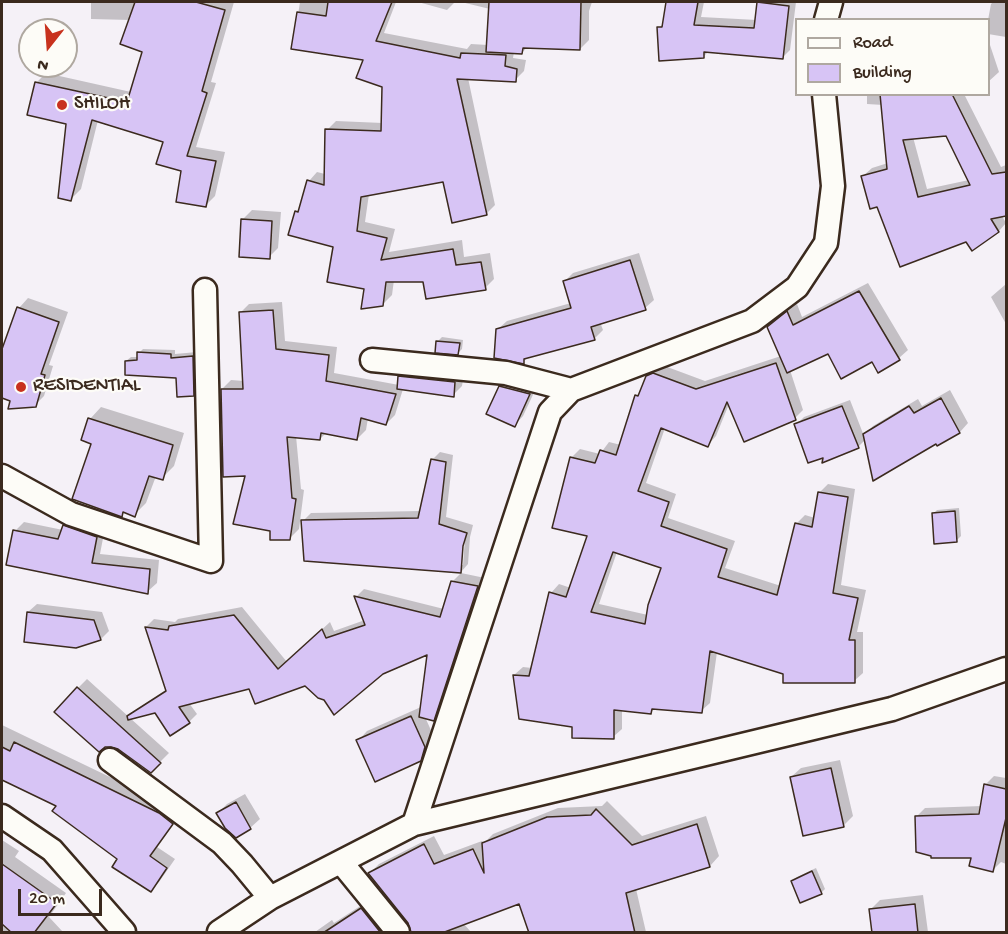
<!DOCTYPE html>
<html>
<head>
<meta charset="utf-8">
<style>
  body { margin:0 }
  #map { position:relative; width:1008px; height:934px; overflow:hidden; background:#f5f1f7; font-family:"Gochi Hand",sans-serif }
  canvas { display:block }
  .frame { position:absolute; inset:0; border:3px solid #3b2a1e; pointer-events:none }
  .legend { position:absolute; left:795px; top:18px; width:195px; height:78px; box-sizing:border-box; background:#fdfcf7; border:2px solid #afa8a0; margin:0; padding:8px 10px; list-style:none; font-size:18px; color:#3b2a1e }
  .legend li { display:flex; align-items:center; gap:12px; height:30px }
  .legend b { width:30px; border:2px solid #afa8a0 }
  .north { position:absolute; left:18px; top:18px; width:60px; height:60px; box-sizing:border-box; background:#fdfcf7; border:2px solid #afa8a0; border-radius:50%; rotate:197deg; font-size:16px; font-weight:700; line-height:24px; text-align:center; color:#3b2a1e }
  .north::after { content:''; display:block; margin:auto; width:21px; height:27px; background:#c8321e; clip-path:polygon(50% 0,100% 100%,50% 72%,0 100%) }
  .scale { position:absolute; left:18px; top:889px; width:84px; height:27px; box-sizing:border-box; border:3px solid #3b2a1e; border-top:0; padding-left:8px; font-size:18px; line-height:21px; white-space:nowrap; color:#3b2a1e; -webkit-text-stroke:4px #fdfcf7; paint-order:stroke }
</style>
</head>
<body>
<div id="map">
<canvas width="1008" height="934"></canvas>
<div class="frame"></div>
<ul class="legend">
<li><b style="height:8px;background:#fdfcf7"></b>Road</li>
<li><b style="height:16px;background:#d7c4f5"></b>Building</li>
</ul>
<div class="north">N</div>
<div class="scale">20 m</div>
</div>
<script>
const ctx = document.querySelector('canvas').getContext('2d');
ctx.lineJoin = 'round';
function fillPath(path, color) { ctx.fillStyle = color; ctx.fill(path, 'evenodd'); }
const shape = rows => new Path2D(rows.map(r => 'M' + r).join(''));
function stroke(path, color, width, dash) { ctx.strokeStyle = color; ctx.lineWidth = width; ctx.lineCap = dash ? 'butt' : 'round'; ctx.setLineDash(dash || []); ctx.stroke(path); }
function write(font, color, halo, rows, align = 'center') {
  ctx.font = font + ' "Gochi Hand",sans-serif'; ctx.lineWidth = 4.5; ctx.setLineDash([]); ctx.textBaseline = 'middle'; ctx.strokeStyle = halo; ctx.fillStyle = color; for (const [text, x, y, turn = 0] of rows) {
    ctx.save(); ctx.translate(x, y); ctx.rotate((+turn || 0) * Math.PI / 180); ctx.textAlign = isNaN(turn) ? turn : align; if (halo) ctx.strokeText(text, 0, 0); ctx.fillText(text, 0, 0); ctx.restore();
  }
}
fillPath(shape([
  [91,2,234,2,211,82,216,83,196,147,225,152,215,196,205,206,165,141,98,120,81,189,71,199,68,123,37,82,46,73,131,92,144,52,130,20,91,19],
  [300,2,396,2,384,33,467,49,471,44,488,45,490,9,461,2,592,2,589,11,589,40,580,49,528,46,522,53,514,52,513,58,526,60,524,71,515,80,468,78,495,205,486,214,444,180,369,194,365,222,395,229,389,252,462,240,464,257,490,253,494,279,485,288,425,280,394,280,392,295,383,304,366,288,335,246,296,212,301,207,309,181,317,172,325,174,327,130,336,121,383,123,383,86,365,58,293,47],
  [418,2,455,2,447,10],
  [668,2,704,2,701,17,757,20,760,2,796,2,790,50,782,58,709,51,703,57,659,28,664,23],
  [993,2,1006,2,1006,37,988,34,988,20,991,4],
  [990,45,999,72,988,82,988,46],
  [867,94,964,94,1001,167,1006,165,1006,215,1002,216,1006,223,999,231,972,249,966,240,878,205,863,176,872,168,888,163,883,105,867,104],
  [947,135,969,180,927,189,913,137],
  [252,210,281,212,278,248,269,257,242,220],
  [639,253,654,300,645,308,600,322,603,330,594,339,529,356,523,362,498,329,507,321,571,303,565,281,573,273],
  [868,283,908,350,899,358,873,360,829,352,790,370,803,410,795,418,729,404,716,436,708,445,665,428,646,483,676,494,668,518,735,541,725,568,781,586,796,524,805,515,815,518,819,493,828,484,855,489,841,585,866,590,857,632,863,632,863,673,854,681,784,672,717,652,710,703,701,711,656,707,651,712,622,709,622,729,613,737,574,726,514,675,523,667,532,668,551,593,559,584,571,588,589,534,554,527,572,457,580,449,600,454,609,442,621,445,636,396,642,390,647,377,656,368,662,365,705,381,781,356,769,327,778,318,797,304,802,317],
  [617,552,662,567,648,615,599,604],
  [1006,284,1006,324,991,297],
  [28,298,68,312,49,365,53,366,44,396,35,405,2,397,2,351,19,308],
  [282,302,285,341,337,347,334,373,399,385,399,377,409,368,464,373,462,386,453,395,403,389,395,415,386,424,368,418,366,430,357,439,326,433,320,439,296,436,301,489,304,490,299,529,290,538,271,530,246,474,222,389,231,380,244,381,240,313,249,304],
  [442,337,463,340,462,349,458,353,438,341],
  [143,349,175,350,175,354,197,352,197,390,193,394,177,377,126,361,131,357,139,357,139,353],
  [510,377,538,384,523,416,514,426,500,387],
  [950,390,968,423,960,432,938,444,866,439,858,447,825,456,796,425,804,417,850,400,864,436,873,426,918,399,922,406],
  [101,407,184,433,174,466,162,478,156,476,146,503,134,515,125,511,121,515,93,443,83,439,90,419],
  [440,452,453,455,446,517,473,525,470,537,468,564,461,572,303,521,311,513,421,511,432,460],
  [462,538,465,538,463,565,460,565],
  [959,508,961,536,957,540,933,514,937,510],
  [73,517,105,528,100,554,159,560,157,583,147,592,15,531,24,522,63,530],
  [461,573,485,578,441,711,433,719,425,717,434,737,429,750,420,760,358,741,367,731,421,707,428,653,325,698,305,684,250,687,189,703,197,714,189,722,155,711,130,718,169,753,151,771,78,688,87,679,129,717,137,709,167,689,146,627,154,619,175,622,178,619,242,607,287,662,330,622,334,631,365,620,356,597,364,589,444,609,453,581],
  [37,604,102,612,109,631,101,639,28,612],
  [2,725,168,805,181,814,157,847,175,859,159,882,151,890,119,858,58,806,2,778],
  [840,760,853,816,844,825,804,834,791,777,801,768],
  [994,776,1006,778,1006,864,1001,862,993,870,916,817,925,808,982,806,986,784],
  [245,794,260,819,250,828,218,813,227,804],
  [607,801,642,836,706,816,719,856,710,866,636,889,646,932,531,932,519,902,463,923,471,932,413,932,410,923,370,873,379,864,434,836,444,855,482,841,484,843,493,834,558,808,602,806],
  [2,840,19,851,15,857,66,893,49,917,63,932,2,932],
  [816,868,825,889,821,893,792,881,797,877],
  [923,895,928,932,874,932,871,909,880,900],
  [371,899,398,932,315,932,332,920,334,923]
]), '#0003');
const building = shape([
  [135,2,196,2,225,10,202,91,207,93,187,156,216,161,206,207,176,202,181,171,156,164,163,142,92,120,71,201,58,198,66,124,27,115,35,82,127,102,142,52,120,44,135,2],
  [328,2,392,2,376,41,460,58,461,53,506,55,505,66,517,69,516,82,457,79,487,215,452,223,443,182,361,197,357,231,387,238,381,260,453,249,456,265,481,262,486,290,426,299,423,282,386,282,383,306,361,309,364,289,327,282,333,247,288,235,295,211,298,212,307,180,324,185,325,129,381,131,382,87,356,78,363,60,291,49,297,12,326,16,328,2],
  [489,2,581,2,580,50,523,48,522,54,486,52,489,2],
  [666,2,698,2,694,25,754,28,757,2,789,6,783,59,704,52,704,58,659,61,657,27,662,27,666,2],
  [880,94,952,94,992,174,1006,172,1006,216,991,219,999,232,972,251,966,242,900,267,877,207,870,209,861,176,887,169,880,94],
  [946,136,970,185,918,197,903,140,946,136],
  [241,219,272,221,270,259,239,257,241,219],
  [630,260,646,310,591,327,595,340,524,359,524,364,494,358,496,329,571,308,563,281,630,260],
  [859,291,900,360,878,373,872,362,841,379,828,354,787,373,767,327,787,311,793,325,859,291],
  [17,307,59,322,41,374,45,375,36,407,8,409,10,401,2,398,2,349,17,307],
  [273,310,276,349,329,355,326,381,396,394,386,425,361,418,357,440,321,433,320,440,287,437,292,498,296,499,290,540,270,540,270,531,233,524,245,476,223,477,221,389,243,389,239,312,273,310],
  [436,341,460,343,458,355,435,353,436,341],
  [137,352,171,354,171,358,193,356,194,396,177,397,176,378,125,375,125,361,137,360,137,352],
  [776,363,796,420,744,442,727,402,708,447,661,428,638,491,669,502,661,526,727,549,718,577,777,595,795,523,812,527,818,492,848,497,833,593,858,598,849,640,855,640,855,683,783,683,783,674,710,651,702,713,652,709,651,714,614,710,614,739,572,738,572,727,519,719,513,675,529,676,549,592,566,597,587,536,552,528,570,457,595,463,600,450,616,455,635,395,638,396,646,376,653,373,696,389,776,363],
  [613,552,661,568,648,605,645,624,591,612,613,552],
  [398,376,455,382,454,397,397,389,398,376],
  [499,386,530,394,515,427,486,414,499,386],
  [941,398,960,433,937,446,936,444,873,481,863,434,909,406,914,413,941,398],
  [842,406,859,448,822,463,823,458,808,463,794,424,842,406],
  [88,418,173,445,163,480,149,476,135,517,123,512,122,517,72,499,91,444,81,440,88,418],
  [431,459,446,462,439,524,467,533,463,546,461,573,304,561,301,520,418,518,431,459],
  [955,511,957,542,934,544,932,513,955,511],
  [63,525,97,537,92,563,150,569,148,594,6,565,13,530,58,539,63,525],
  [451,581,478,586,434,721,419,717,427,655,383,674,334,715,324,700,318,698,305,686,255,704,249,689,179,707,190,723,170,736,155,713,128,720,127,716,166,691,145,627,168,630,169,626,234,615,278,669,322,629,326,638,365,625,354,596,440,617,451,581],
  [27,612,94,620,101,640,76,648,24,642,27,612],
  [77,687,161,763,151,773,118,749,111,747,105,747,99,752,54,712,77,687],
  [411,716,425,747,421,761,375,782,356,740,411,716],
  [14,742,159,813,173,824,150,856,167,868,151,892,112,867,117,859,52,811,56,806,2,780,2,747,10,751,14,742],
  [831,768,844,827,803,836,790,777,831,768],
  [984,784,1006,789,1006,818,993,872,969,866,971,858,931,858,931,856,916,852,915,816,979,814,984,784],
  [236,802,251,829,236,838,225,828,216,813,236,802],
  [596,809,632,845,697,824,710,867,626,893,635,933,529,933,519,904,442,933,411,933,408,923,368,873,424,844,434,864,473,849,484,873,482,843,547,817,591,815,596,809],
  [2,864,57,903,34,933,12,933,2,924,2,864],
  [812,871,822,894,800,903,791,881,812,871],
  [915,904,918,933,872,933,869,909,915,904],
  [361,908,381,933,323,933,361,908]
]);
fillPath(building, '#d7c4f5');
stroke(building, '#3b2a1e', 1.5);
const minor = shape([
  [826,20,831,2],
  [372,360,506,373,571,390],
  [2,476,71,514,211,561,205,290],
  [110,760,222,843,242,864,270,898],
  [2,816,52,850,124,932],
  [414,824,550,412,571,390,752,321,797,287,826,243,833,186,824,94],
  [341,862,398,932],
  [219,932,270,898,414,824,892,709,1006,669]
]);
stroke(minor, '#3b2a1e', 27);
stroke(minor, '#fdfcf7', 22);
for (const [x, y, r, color] of [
  [62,105,6,"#c8321e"],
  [21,387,6,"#c8321e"]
]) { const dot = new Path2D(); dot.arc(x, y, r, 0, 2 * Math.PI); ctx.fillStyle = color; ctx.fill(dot); stroke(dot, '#fdfcf7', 2); }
write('20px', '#3b2a1e', '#fdfcf7', [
  ["SHILOH",74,105],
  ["RESIDENTIAL",33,387]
], 'left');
</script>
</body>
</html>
